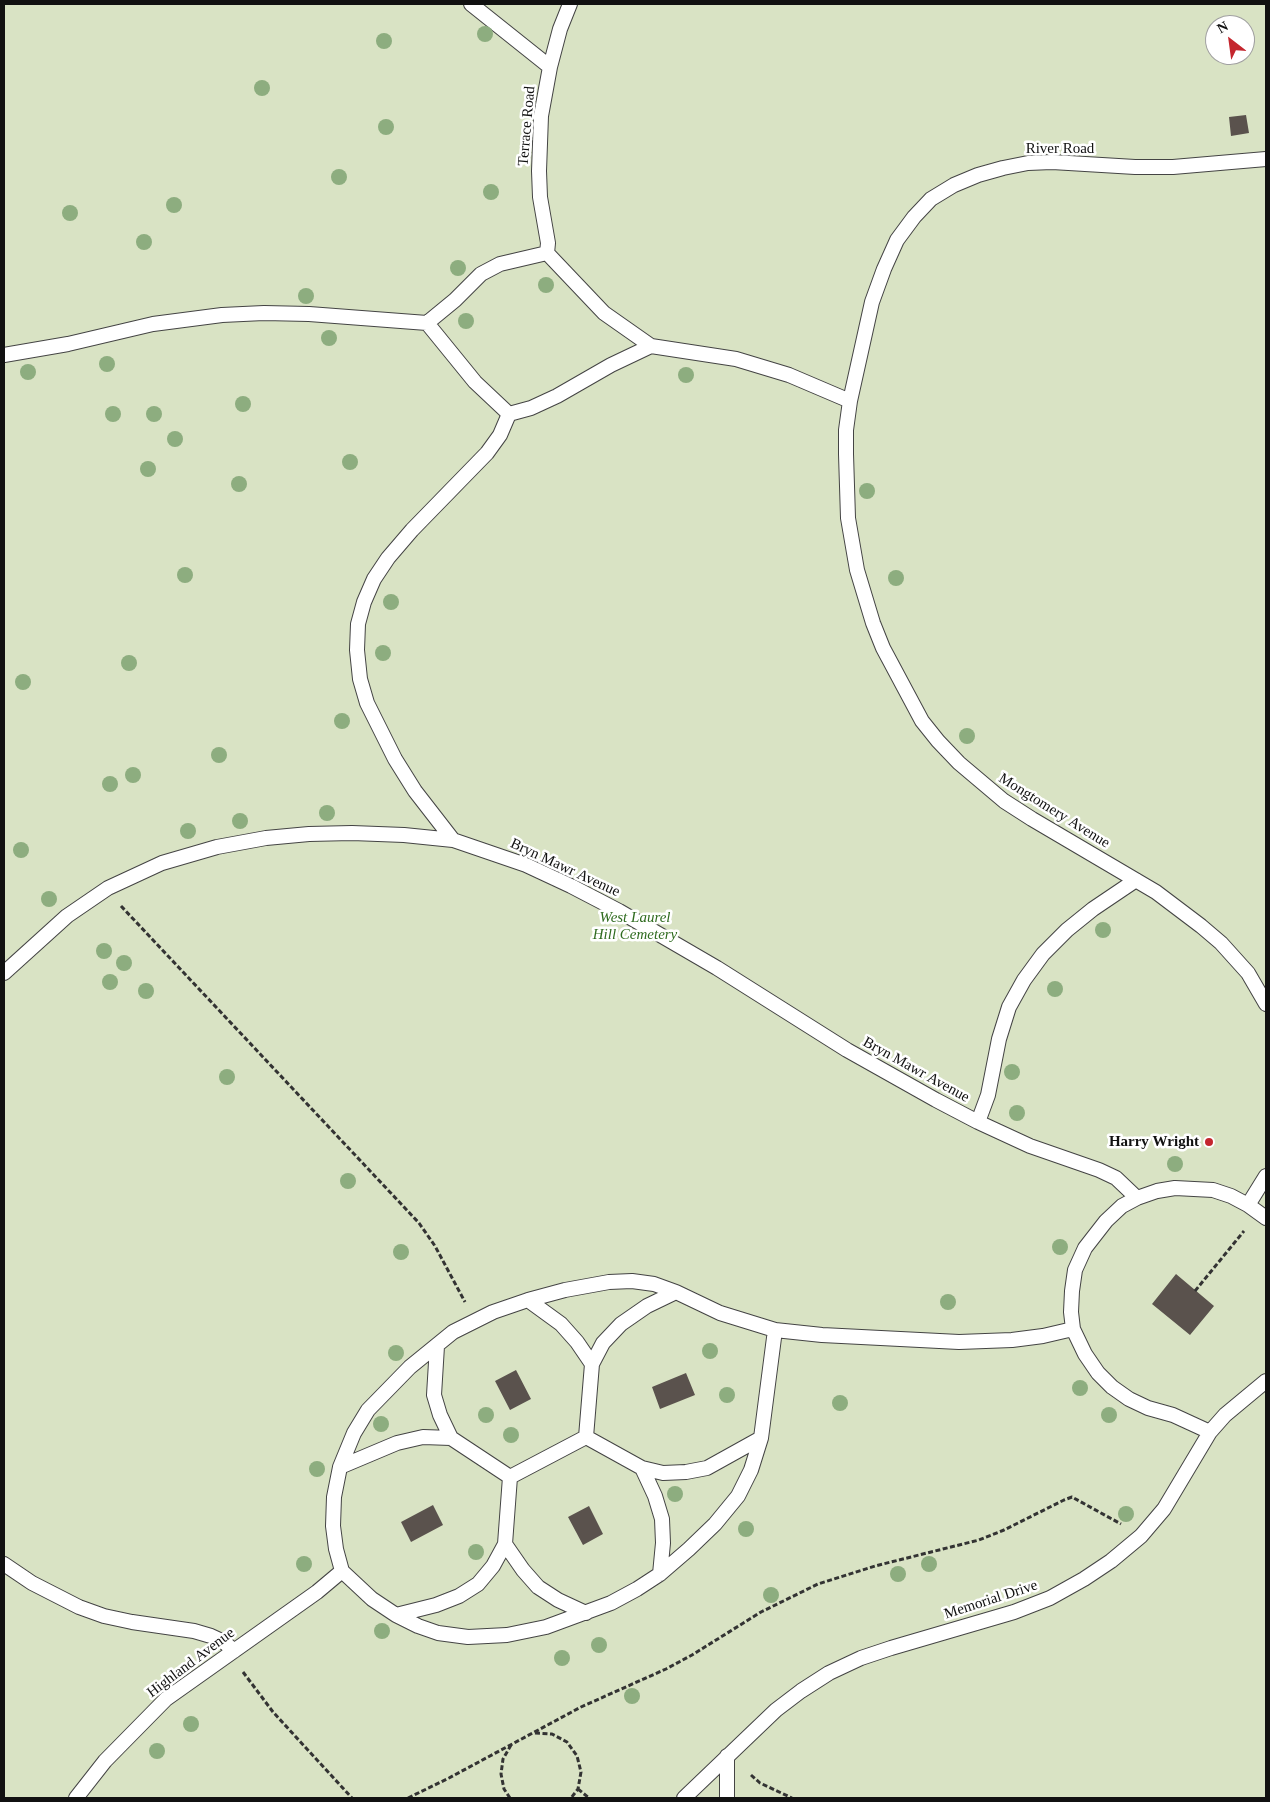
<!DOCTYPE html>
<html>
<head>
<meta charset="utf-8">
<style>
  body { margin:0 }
  #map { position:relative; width:1270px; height:1802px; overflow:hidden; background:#fffdf5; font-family:Georgia,serif }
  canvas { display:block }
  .frame { position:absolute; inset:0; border:5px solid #111; pointer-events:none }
  .north { position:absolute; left:1205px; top:15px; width:50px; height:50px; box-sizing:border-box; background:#fff; border:1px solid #a0a0a0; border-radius:50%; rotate:330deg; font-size:14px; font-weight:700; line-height:20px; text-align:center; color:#111 }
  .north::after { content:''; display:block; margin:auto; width:18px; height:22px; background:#c4262e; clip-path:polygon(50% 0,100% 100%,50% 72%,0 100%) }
</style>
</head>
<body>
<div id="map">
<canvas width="1270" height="1802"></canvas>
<div class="frame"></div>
<div class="north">N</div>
</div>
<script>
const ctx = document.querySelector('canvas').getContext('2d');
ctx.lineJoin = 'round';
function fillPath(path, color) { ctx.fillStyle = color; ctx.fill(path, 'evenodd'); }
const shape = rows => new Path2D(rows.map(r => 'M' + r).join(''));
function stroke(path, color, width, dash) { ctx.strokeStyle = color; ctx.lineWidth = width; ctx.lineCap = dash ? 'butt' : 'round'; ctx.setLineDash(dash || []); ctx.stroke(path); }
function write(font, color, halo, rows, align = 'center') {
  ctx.font = font + ' Georgia,serif'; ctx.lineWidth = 5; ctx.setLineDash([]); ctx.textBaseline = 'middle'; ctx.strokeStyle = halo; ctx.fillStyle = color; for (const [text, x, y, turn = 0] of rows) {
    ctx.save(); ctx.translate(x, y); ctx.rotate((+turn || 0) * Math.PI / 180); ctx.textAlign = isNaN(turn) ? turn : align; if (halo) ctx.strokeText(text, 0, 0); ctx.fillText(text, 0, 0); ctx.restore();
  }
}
fillPath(shape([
  [4,4,1266,4,1266,1798,4,1798],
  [1215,25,1245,25,1245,55,1215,55]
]), '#d9e3c4');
fillPath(shape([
  [1246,115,1249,133,1231,136,1229,117],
  [1176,1274,1214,1306,1190,1335,1152,1304],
  [516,1370,531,1399,510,1410,495,1381],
  [686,1373,695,1395,660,1409,652,1387],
  [433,1505,443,1525,411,1542,401,1522],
  [589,1506,603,1534,583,1545,568,1517]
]), '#5a524d');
const lane = shape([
  [471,4,550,67],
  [1266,159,1173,167,1135,167,1052,162,1028,163,1003,168,978,175,954,185,931,199,914,217,897,240,884,269,872,302,850,401,846,430,846,454,848,518,857,570,873,623,883,648,922,721,938,741,959,763,1004,801,1032,819,1156,892,1201,926,1221,943,1248,973,1266,1004],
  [547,253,604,313,651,346,611,365,557,396,531,408,509,414,475,382,427,323,455,300,481,274,500,264,547,253],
  [547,253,548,243,540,197,539,171,541,116,550,67,560,29,570,4],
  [651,346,736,359,789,375,850,401],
  [4,355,68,344,153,324,222,315,264,313,309,314,427,323],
  [453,840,415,791,395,759,367,703,360,679,357,650,358,624,364,602,374,579,388,558,412,530,487,453,500,435,509,414],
  [4,973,67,916,108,888,162,863,217,847,266,838,309,834,352,833,404,835,453,840,526,865,571,886,619,911,717,968,847,1050,936,1100,978,1122,1030,1146,1099,1170,1116,1178,1137,1198],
  [978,1122,988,1095,999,1039,1009,1007,1024,980,1043,954,1067,930,1093,909,1136,880],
  [1248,1205,1266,1176],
  [775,1330,761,1438,751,1470,738,1496,715,1524,689,1549,660,1574,637,1589,611,1603,546,1627,507,1635,468,1637,438,1633,418,1626,396,1615,372,1599,342,1571,336,1549,333,1526,334,1497,340,1467,354,1433,368,1410,410,1367,453,1332,493,1312,528,1300,565,1290,609,1282,632,1281,654,1284,676,1292,720,1313,775,1330,822,1335,959,1342,1012,1340,1043,1336,1073,1329],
  [437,1346,434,1395,440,1415,451,1438,510,1477,586,1437,592,1364,577,1342,561,1324,528,1300],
  [592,1364,603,1343,621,1324,647,1306,676,1292],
  [1210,1432,1173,1415,1148,1408,1129,1399,1112,1387,1098,1373,1085,1354,1073,1329,1071,1312,1072,1291,1075,1270,1085,1248,1106,1221,1122,1206,1137,1198,1157,1191,1175,1188,1213,1190,1231,1196,1248,1205,1266,1218],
  [586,1437,642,1468,655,1496,662,1519,663,1543,660,1574],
  [340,1467,397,1443,423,1437,451,1438],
  [642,1468,663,1473,686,1472,707,1468,761,1438],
  [510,1477,505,1544,523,1570,538,1587,558,1600,586,1613],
  [4,1564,32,1583,79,1607,104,1616,132,1622,194,1631,211,1636,224,1642,234,1651],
  [396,1615,436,1605,459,1596,478,1584,493,1566,505,1544],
  [727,1756,727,1798],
  [76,1798,105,1761,166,1699,317,1592,342,1571],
  [684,1798,776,1710,801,1691,829,1673,861,1658,891,1648,1014,1612,1050,1598,1084,1579,1111,1561,1141,1536,1164,1509,1210,1432,1225,1415,1266,1381]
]);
stroke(lane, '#444', 16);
stroke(shape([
  [121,906,419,1223,435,1246,465,1302],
  [1195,1291,1244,1231],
  [243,1672,273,1712,352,1798],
  [535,1733,552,1734,567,1742,577,1756,581,1772,578,1789,571,1798],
  [751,1775,760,1783,792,1798],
  [578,1789,589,1798],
  [408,1798,449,1778,581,1707,666,1669,692,1655,761,1612,818,1584,875,1566,979,1540,1004,1530,1064,1500,1072,1497,1121,1524],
  [510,1798,504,1789,501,1774,503,1759,511,1745]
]), '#333', 3, [5, 2.5]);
stroke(lane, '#fff', 14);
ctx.fillStyle = '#8dad7f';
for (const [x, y] of [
  [485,34],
  [384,41],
  [262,88],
  [386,127],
  [339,177],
  [491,192],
  [174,205],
  [70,213],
  [144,242],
  [458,268],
  [546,285],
  [306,296],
  [466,321],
  [329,338],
  [107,364],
  [28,372],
  [686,375],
  [243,404],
  [113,414],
  [154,414],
  [175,439],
  [350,462],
  [148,469],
  [239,484],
  [867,491],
  [185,575],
  [896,578],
  [391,602],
  [383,653],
  [129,663],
  [23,682],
  [342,721],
  [967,736],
  [219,755],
  [133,775],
  [110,784],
  [327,813],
  [240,821],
  [188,831],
  [21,850],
  [49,899],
  [1103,930],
  [104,951],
  [124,963],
  [110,982],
  [1055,989],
  [146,991],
  [1012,1072],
  [227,1077],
  [1017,1113],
  [1175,1164],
  [348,1181],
  [1060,1247],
  [401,1252],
  [948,1302],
  [710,1351],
  [396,1353],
  [1080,1388],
  [727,1395],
  [840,1403],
  [486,1415],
  [1109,1415],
  [381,1424],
  [511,1435],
  [317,1469],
  [675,1494],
  [1126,1514],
  [746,1529],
  [476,1552],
  [304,1564],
  [929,1564],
  [898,1574],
  [771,1595],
  [382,1631],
  [599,1645],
  [562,1658],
  [632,1696],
  [191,1724],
  [157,1751]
]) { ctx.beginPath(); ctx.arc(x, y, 8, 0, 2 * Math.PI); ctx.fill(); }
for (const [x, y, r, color] of [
  [1209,1142,5,"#c4262e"]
]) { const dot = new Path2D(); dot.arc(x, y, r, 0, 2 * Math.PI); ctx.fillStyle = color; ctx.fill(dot); stroke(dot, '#fff', 2); }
write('15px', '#111', '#fff', [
  ["Terrace Road",527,126,-85],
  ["River Road",1060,149],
  ["Mongtomery Avenue",1054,811,32],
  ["Bryn Mawr Avenue",565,868,25],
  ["Bryn Mawr Avenue",916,1070,29],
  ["Memorial Drive",991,1600,-18],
  ["Highland Avenue",191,1663,-37]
]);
write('italic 15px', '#2f6b1f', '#fff', [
  ["West Laurel",635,918],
  ["Hill Cemetery",635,935]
]);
write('bold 15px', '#111', '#fff', [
  ["Harry Wright",1199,1142]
], 'right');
</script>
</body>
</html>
